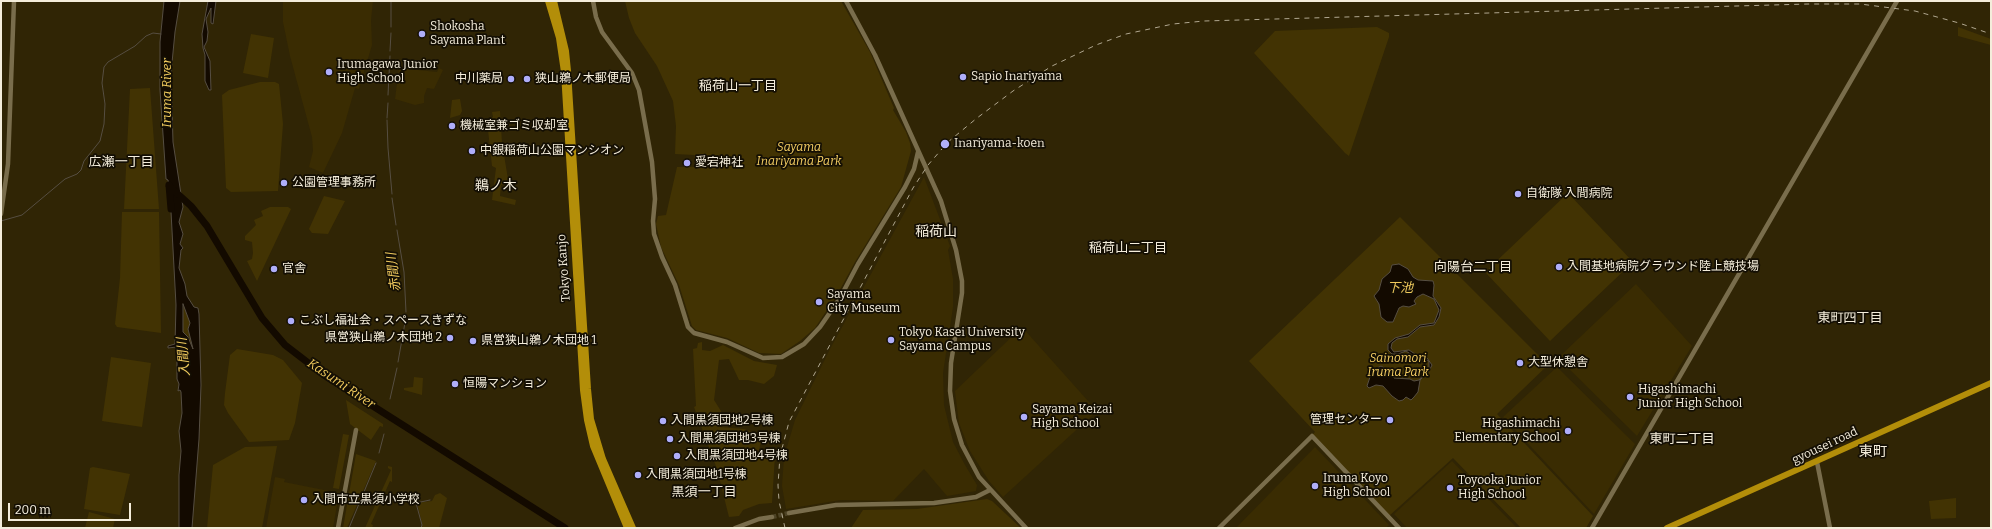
<!DOCTYPE html>
<html>
<head>
<meta charset="utf-8">
<style>
  body { margin:0 }
  #map { position:relative; width:1992px; height:529px; overflow:hidden; background:#302505; font-family:Bitter,serif }
  canvas { display:block }
  .frame { position:absolute; inset:0; border:2px solid #f4eddb; pointer-events:none }
  .scale { position:absolute; left:8px; top:503px; width:123px; height:18px; box-sizing:border-box; border:2px solid #f4eddb; border-top:0; padding-left:5px; font-size:12px; line-height:14px; white-space:nowrap; color:#f4eddb; -webkit-text-stroke:3px #140f04; paint-order:stroke }
</style>
</head>
<body>
<div id="map">
<canvas width="1992" height="529"></canvas>
<div class="frame"></div>
<div class="scale">200 m</div>
</div>
<script>
const ctx = document.querySelector('canvas').getContext('2d');
ctx.lineJoin = 'round';
function fillPath(path, color) { ctx.fillStyle = color; ctx.fill(path, 'evenodd'); }
const shape = rows => new Path2D(rows.map(r => 'M' + r).join(''));
function stroke(path, color, width, dash) { ctx.strokeStyle = color; ctx.lineWidth = width; ctx.lineCap = dash ? 'butt' : 'round'; ctx.setLineDash(dash || []); ctx.stroke(path); }
function write(font, color, halo, rows, align = 'center') {
  ctx.font = font + ' Bitter,"Noto Sans JP",serif'; ctx.lineWidth = 3.5; ctx.setLineDash([]); ctx.textBaseline = 'middle'; ctx.strokeStyle = halo; ctx.fillStyle = color; for (const [text, x, y, turn = 0] of rows) {
    ctx.save(); ctx.translate(x, y); ctx.rotate((+turn || 0) * Math.PI / 180); ctx.textAlign = isNaN(turn) ? turn : align; if (halo) ctx.strokeText(text, 0, 0); ctx.fillText(text, 0, 0); ctx.restore();
  }
}
fillPath(shape([
  [283,1,373,1,371,20,372,45,359,89,355,88,342,133,323,173,309,167,313,151,312,137,290,56,283,22],
  [399,68,437,72,439,68,443,70,434,89,427,88,424,96,424,103,415,105,395,99],
  [924,177,950,246,948,250,953,279,953,307,943,373,944,405,953,442,965,465,977,485,976,491,947,496,924,469,893,501,841,500,786,509,782,486,784,457,795,420,830,349],
  [1636,284,1692,346,1637,436,1558,358],
  [1022,327,1097,411,1003,497,989,481,970,451,959,423,955,391],
  [1557,367,1635,444,1594,514,1503,417],
  [1315,447,1389,525,1386,528,1236,528],
  [1452,461,1517,528,1407,528,1394,514],
  [275,477,285,479,284,482,339,493,333,528,266,528]
]), '#3a2c02');
fillPath(shape([
  [625,1,841,1,870,52,894,108,893,110,906,132,910,143,911,151,901,187,855,262,837,295,815,328,800,341,781,354,759,353,727,338,696,330,692,326,679,285,661,247,656,224,658,216,666,215,677,167,695,167,694,155,675,154,676,126,673,101,657,66,635,33,629,18],
  [1377,27,1389,33,1389,37,1349,156,1345,153,1254,53,1275,31],
  [1958,27,1991,39,1991,45,1958,36],
  [251,34,274,38,268,78,243,73],
  [260,82,275,82,279,84,283,124,278,191,231,192,226,188,222,95,229,90],
  [150,88,159,209,124,209,130,89],
  [460,99,462,111,460,115,450,118,452,100],
  [500,111,502,143,509,185,501,185,500,196,516,200,515,205,492,200,496,168,492,166,488,130,485,120,493,117,492,112],
  [1568,193,1633,262,1550,341,1485,272],
  [324,196,345,201,328,234,312,233,309,229],
  [270,207,288,207,291,209,257,281,247,261,252,259,253,253,252,242,245,240,245,236,256,225,254,220,263,216,261,211],
  [122,212,159,212,161,333,117,327,115,324,120,278],
  [1400,217,1548,365,1497,414,1593,516,1586,528,1521,528,1453,458,1389,516,1312,435,1315,432,1249,361],
  [184,304,190,323,188,329,193,349,188,336,183,333],
  [702,342,702,350,710,351,723,345,754,361,777,365,774,376,764,384,748,380,739,380,729,359,719,360,714,400,721,411,720,427,744,429,753,432,761,440,759,451,775,455,772,503,759,504,743,510,739,516,729,517,717,469,694,407,696,406,693,349,697,348,698,343],
  [237,349,273,355,283,360,302,383,295,423,289,440,249,442,228,413,224,405,225,393,230,355],
  [111,357,151,363,142,427,102,421],
  [414,377,423,378,422,395,404,390,404,388,413,387],
  [346,400,383,424,383,427,380,426,371,440,350,424],
  [343,434,349,435,339,489,333,488],
  [277,446,262,528,207,528,213,465,245,447],
  [356,454,376,461,347,528,343,528],
  [388,466,392,467,392,482,390,481,371,524,373,525,372,528,365,528,391,470,388,468],
  [93,467,130,474,120,515,84,509,90,468],
  [440,493,447,498,439,528,422,528,422,523,417,503,432,501,435,495],
  [1956,498,1956,518,1931,519,1929,501],
  [987,499,992,501,1021,528,851,528,863,510,917,509],
  [89,512,115,519,113,528,85,528]
]), '#423303');
const water = shape([
  [164,1,180,1,175,32,171,73,173,142,183,207,179,222,183,234,180,244,183,248,181,250,179,268,185,284,187,296,194,307,198,308,199,314,201,385,199,439,192,528,179,528,179,475,181,451,179,431,182,413,181,392,180,390,178,391,179,384,177,379,177,347,168,348,168,346,175,344,176,305,170,193,168,180,166,179,160,90,160,42,164,1],
  [183,304,190,323,188,329,193,349,188,337,183,332,183,304],
  [208,1,216,1,213,24,211,23,211,8,206,19,208,32,207,41,204,47,210,61,211,90,209,90,205,81,205,55,203,48,202,34,208,1],
  [1399,264,1408,269,1413,277,1418,280,1433,281,1434,285,1433,296,1441,308,1439,317,1434,325,1420,327,1408,337,1397,339,1392,343,1391,348,1394,352,1409,350,1418,356,1427,358,1432,365,1429,371,1420,380,1418,392,1414,397,1411,400,1406,397,1403,400,1399,401,1392,396,1383,386,1376,385,1369,388,1367,386,1372,371,1381,366,1386,369,1394,378,1410,379,1414,381,1419,380,1429,369,1429,361,1415,357,1406,351,1398,354,1392,354,1388,350,1388,344,1395,338,1409,334,1420,325,1434,323,1439,310,1434,299,1423,294,1417,297,1414,301,1416,304,1409,307,1403,306,1399,308,1393,322,1387,322,1381,317,1379,304,1374,296,1379,290,1382,279,1390,272,1392,265,1399,264]
]);
fillPath(water, '#130a00');
stroke(water, '#564e42', 1);
stroke(shape([
  [391,27,391,1],
  [390,51,391,33],
  [388,95,390,56],
  [387,118,388,103],
  [387,120,388,148,392,194],
  [392,198,396,225],
  [1,221,22,215,65,179,77,174,81,170,84,161,100,141,104,124,105,104,102,83,104,67,108,62,135,46,146,36,153,33,161,34],
  [397,230,404,272,406,312],
  [398,362,406,317],
  [390,399,397,368],
  [379,453,384,434],
  [349,528,376,463],
  [421,528,422,525,416,503,430,500]
]), '#564e42', 1);
stroke(shape([
  [169,185,171,209],
  [169,186,191,206,207,226,262,318,285,345,324,375,565,528]
]), '#130a00', 7);
stroke(shape([
  [772,517,789,513]
]), '#4d4325', 4.5, [4.5, 2]);
stroke(shape([
  [593,1,596,17,602,32,632,73,639,90,652,162,655,199,653,221,654,234,662,257,675,285,688,327,694,333,727,342,763,358,782,357,804,344,820,327,840,298,858,264,905,187,914,169,918,152],
  [846,1,875,55,941,201,956,250,962,281,962,293,951,363,950,391,954,419,962,445,979,477,1026,528],
  [1,214,8,164,14,1],
  [1817,462,1830,528],
  [789,513,836,505,934,503,976,497,990,490],
  [338,528,356,430],
  [735,528,759,519,772,517],
  [1219,528,1312,436,1399,528],
  [1592,528,1897,1]
]), '#796d4c', 4.5);
stroke(shape([
  [548,1,559,38,564,72,583,390,587,420,593,446,627,528],
  [554,1,566,51,568,71,588,389,591,419,603,459,633,528],
  [1667,528,1991,383]
]), '#b38e09', 6);
stroke(shape([
  [785,528,779,501,778,485,780,456,789,422,913,188,928,165,948,142,977,118,1013,91,1052,66,1096,45,1126,34,1173,24,1204,21,1808,4,1860,4,1915,11,1959,23,1991,34]
]), '#b0a790', 1, [5, 5]);
for (const [x, y, r, color] of [
  [422,34,4,"#afaefa"],
  [329,72,4,"#afaefa"],
  [963,77,4,"#afaefa"],
  [511,79,4,"#afaefa"],
  [527,79,4,"#afaefa"],
  [452,126,4,"#afaefa"],
  [945,144,5,"#afaefa"],
  [472,151,4,"#afaefa"],
  [687,163,4,"#afaefa"],
  [284,183,4,"#afaefa"],
  [1518,194,4,"#afaefa"],
  [1559,267,4,"#afaefa"],
  [274,269,4,"#afaefa"],
  [819,302,4,"#afaefa"],
  [291,321,4,"#afaefa"],
  [450,338,4,"#afaefa"],
  [891,340,4,"#afaefa"],
  [473,341,4,"#afaefa"],
  [1520,363,4,"#afaefa"],
  [455,384,4,"#afaefa"],
  [1630,397,4,"#afaefa"],
  [1024,417,4,"#afaefa"],
  [1390,420,4,"#afaefa"],
  [663,421,4,"#afaefa"],
  [1568,431,4,"#afaefa"],
  [670,439,4,"#afaefa"],
  [677,456,4,"#afaefa"],
  [638,475,4,"#afaefa"],
  [1315,486,4,"#afaefa"],
  [1450,488,4,"#afaefa"],
  [304,500,4,"#afaefa"]
]) { const dot = new Path2D(); dot.arc(x, y, r, 0, 2 * Math.PI); ctx.fillStyle = color; ctx.fill(dot); stroke(dot, '#140f04', 1.5); }
write('12px', '#f4eddb', '#140f04', [
  ["Shokosha",430,27],
  ["Sayama Plant",430,41],
  ["Irumagawa Junior",337,65],
  ["High School",337,79],
  ["Sapio Inariyama",971,77],
  ["中川薬局",503,79,"right"],
  ["狭山鵜ノ木郵便局",535,79],
  ["機械室兼ゴミ収却室",460,126],
  ["Inariyama-koen",954,144],
  ["中銀稲荷山公園マンシオン",480,151],
  ["愛宕神社",695,163],
  ["公園管理事務所",292,183],
  ["自衛隊 入間病院",1526,194],
  ["入間基地病院グラウンド陸上競技場",1567,267],
  ["官舎",282,269],
  ["Sayama",827,295],
  ["City Museum",827,309],
  ["こぶし福祉会・スペースきずな",299,321],
  ["Tokyo Kasei University",899,333],
  ["Sayama Campus",899,347],
  ["県営狭山鵜ノ木団地 2",442,338,"right"],
  ["県営狭山鵜ノ木団地 1",481,341],
  ["大型休憩舎",1528,363],
  ["恒陽マンション",463,384],
  ["Higashimachi",1638,390],
  ["Junior High School",1638,404],
  ["Sayama Keizai",1032,410],
  ["High School",1032,424],
  ["管理センター",1382,420,"right"],
  ["入間黒須団地2号棟",671,421],
  ["Higashimachi",1560,424,"right"],
  ["Elementary School",1560,438,"right"],
  ["入間黒須団地3号棟",678,439],
  ["入間黒須団地4号棟",685,456],
  ["入間黒須団地1号棟",646,475],
  ["Iruma Koyo",1323,479],
  ["High School",1323,493],
  ["Toyooka Junior",1458,481],
  ["High School",1458,495],
  ["入間市立黒須小学校",312,500]
], 'left');
write('italic 12px', '#f7d064', '#140f04', [
  ["Sayama",799,148],
  ["Inariyama Park",799,162],
  ["Sainomori",1398,359],
  ["Iruma Park",1398,373]
]);
write('12px', '#f4eddb', '#140f04', [
  ["Tokyo Kanjo",564,268,-94],
  ["gyousei road",1825,446,-25]
]);
write('13px', '#f4eddb', '#140f04', [
  ["稲荷山一丁目",738,86],
  ["広瀬一丁目",121,162],
  ["稲荷山二丁目",1128,248],
  ["向陽台二丁目",1473,267],
  ["東町四丁目",1850,318],
  ["東町二丁目",1682,439],
  ["黒須一丁目",704,492]
]);
write('italic 13px', '#f0ca5d', '#140f04', [
  ["Iruma River",167,93,-90],
  ["赤間川",394,272,-97],
  ["下池",1400,288],
  ["入間川",184,357,-95],
  ["Kasumi River",341,384,34]
]);
write('14px', '#f4eddb', '#140f04', [
  ["鵜ノ木",496,186],
  ["稲荷山",936,232],
  ["東町",1873,452]
]);
</script>
</body>
</html>
